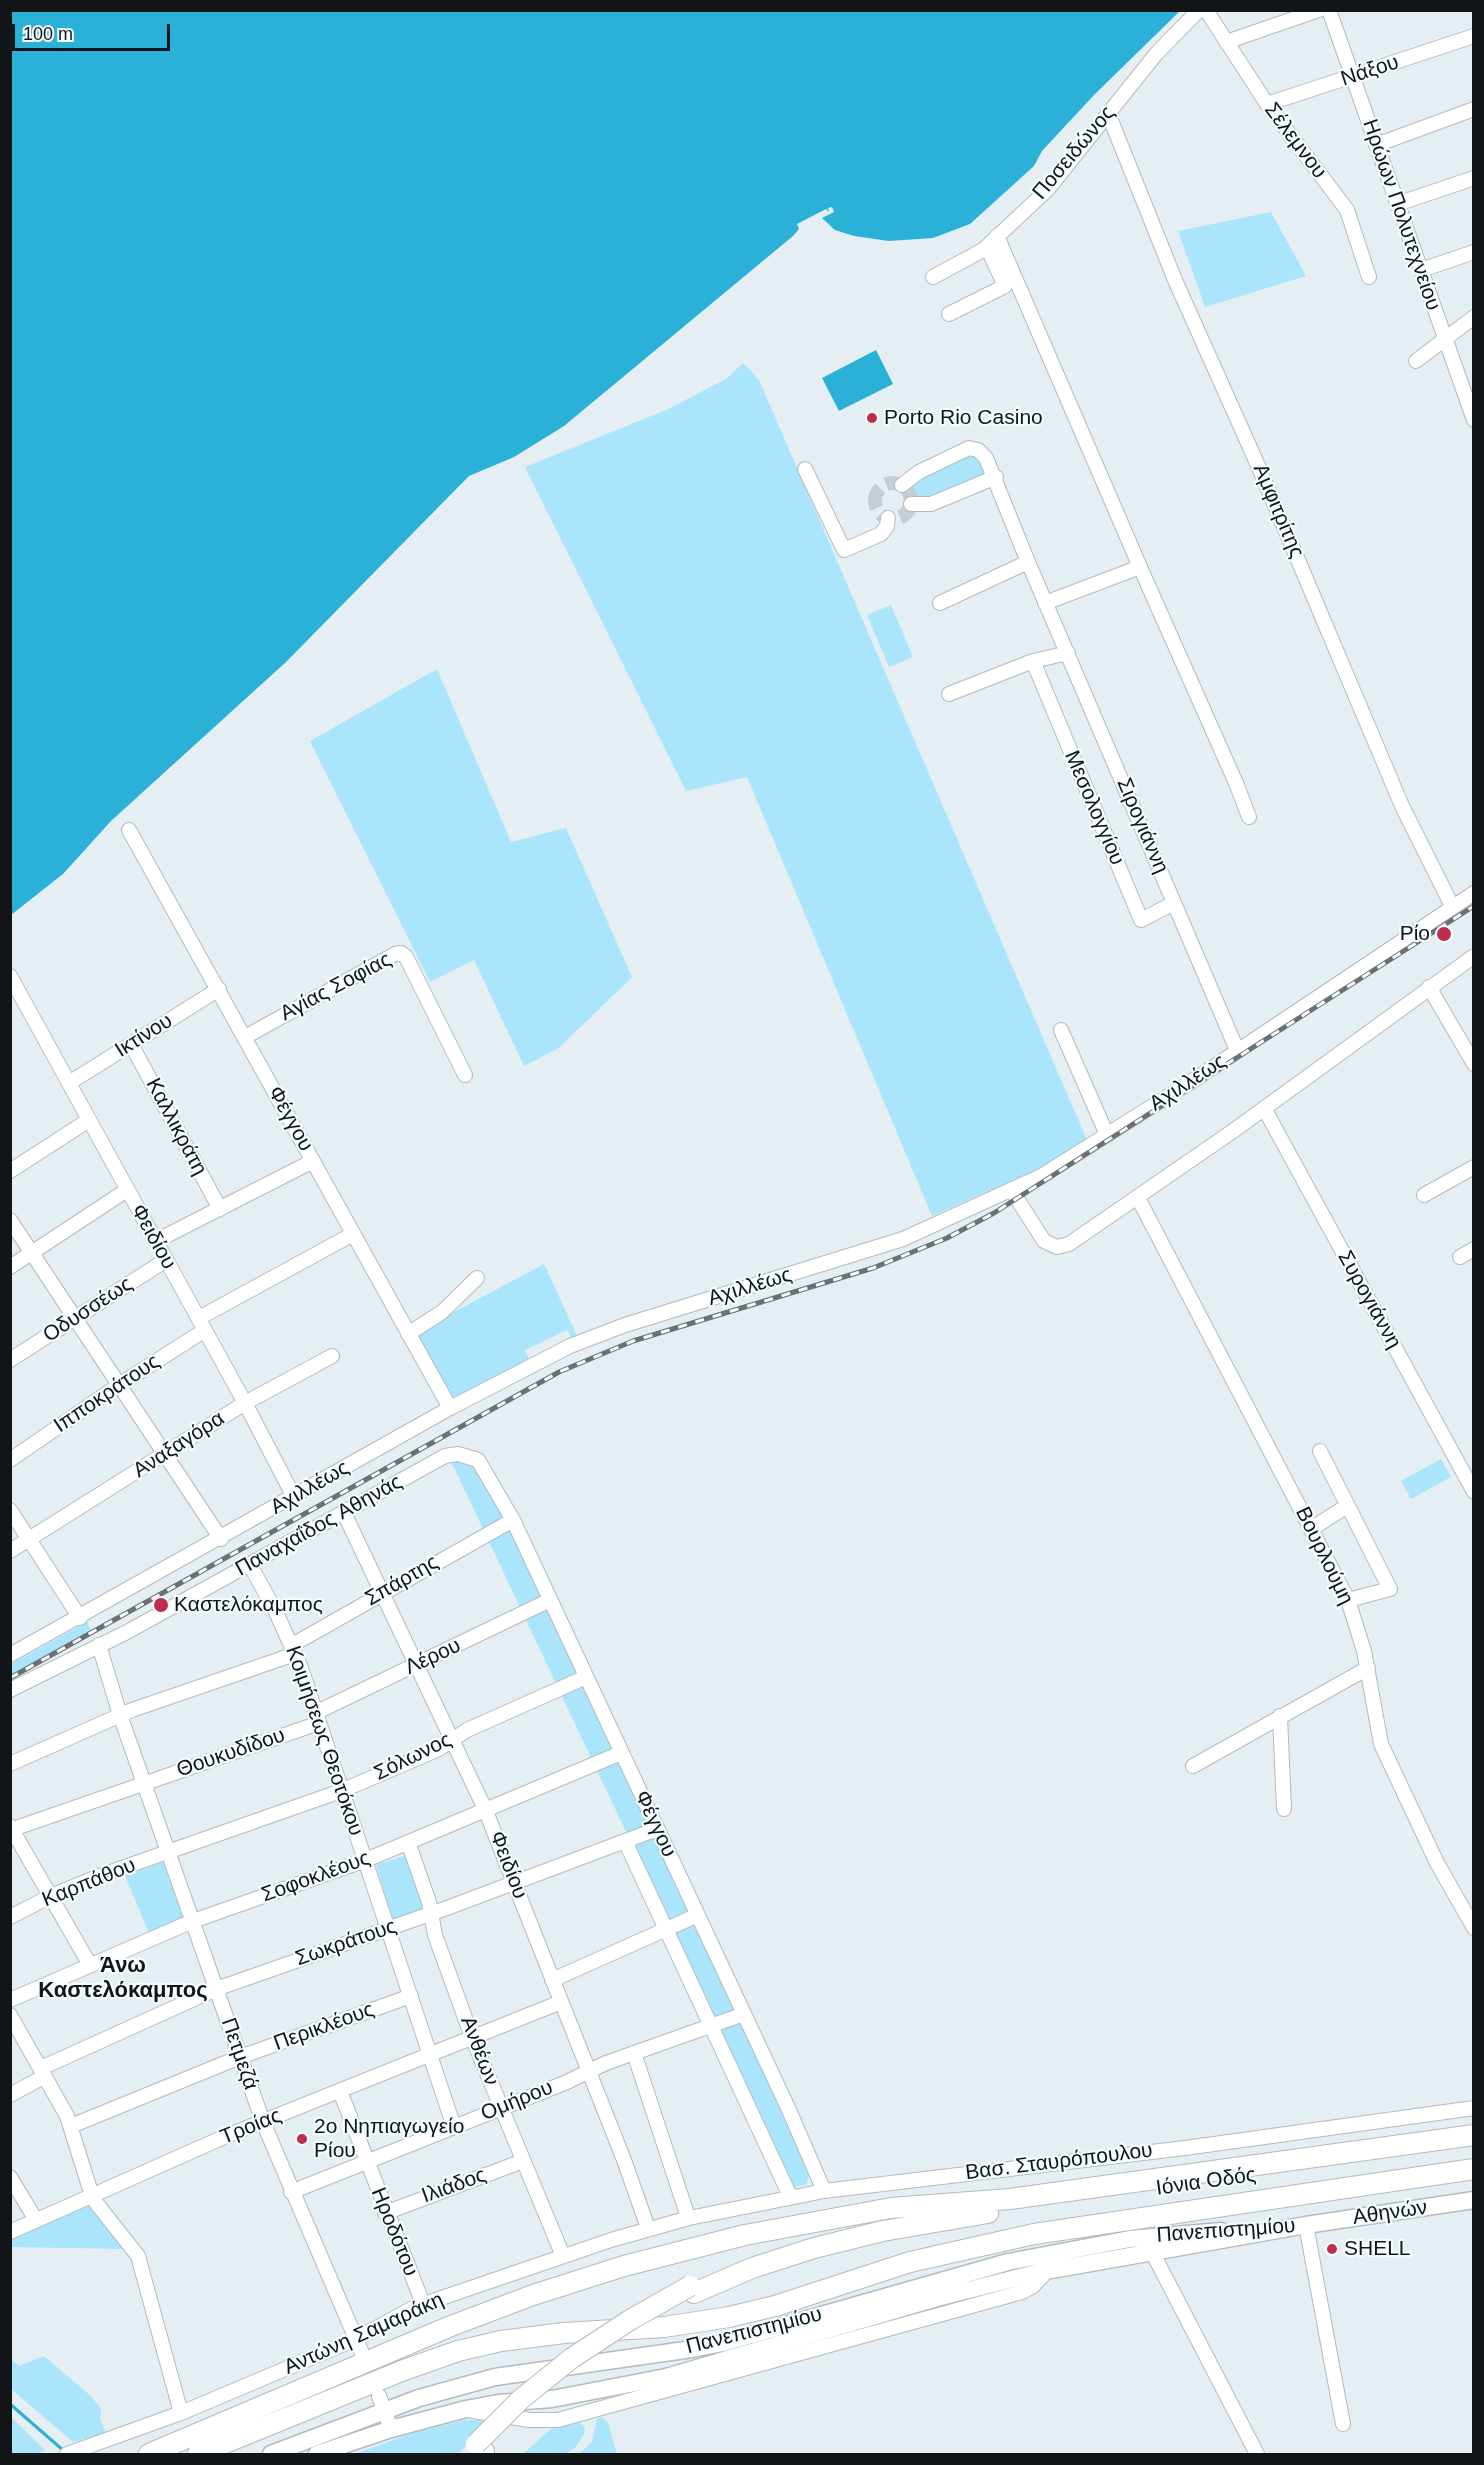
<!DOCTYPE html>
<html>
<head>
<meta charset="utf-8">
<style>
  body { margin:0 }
  #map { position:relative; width:1484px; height:2465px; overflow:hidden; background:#e5eff3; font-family:Arial,sans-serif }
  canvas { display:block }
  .frame { position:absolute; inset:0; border:12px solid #121517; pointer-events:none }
  .scale { position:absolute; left:12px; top:24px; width:158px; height:27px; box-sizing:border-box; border:3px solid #121517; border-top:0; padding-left:8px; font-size:18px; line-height:21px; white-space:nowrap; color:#121517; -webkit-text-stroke:4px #f4fcff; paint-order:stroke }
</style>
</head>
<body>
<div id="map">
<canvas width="1484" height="2465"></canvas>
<div class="frame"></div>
<div class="scale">100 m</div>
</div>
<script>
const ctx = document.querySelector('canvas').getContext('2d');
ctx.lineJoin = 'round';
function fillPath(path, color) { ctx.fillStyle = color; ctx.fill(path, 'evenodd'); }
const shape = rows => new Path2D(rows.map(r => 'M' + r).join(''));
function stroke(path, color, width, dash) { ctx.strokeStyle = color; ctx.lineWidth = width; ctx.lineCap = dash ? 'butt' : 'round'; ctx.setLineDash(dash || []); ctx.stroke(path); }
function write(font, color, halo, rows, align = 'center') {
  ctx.font = font + ' Arial,sans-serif'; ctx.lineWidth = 4.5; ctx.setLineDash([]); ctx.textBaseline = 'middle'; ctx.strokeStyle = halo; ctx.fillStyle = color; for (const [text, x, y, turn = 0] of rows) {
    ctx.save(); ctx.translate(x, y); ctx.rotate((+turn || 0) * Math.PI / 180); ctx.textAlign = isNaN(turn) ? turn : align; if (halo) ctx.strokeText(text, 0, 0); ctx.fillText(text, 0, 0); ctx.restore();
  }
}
fillPath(shape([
  [1271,212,1306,276,1205,307,1178,231],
  [743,363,759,380,1087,1140,1042,1167,932,1216,747,777,686,791,525,467,666,410,726,379],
  [969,448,996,477,955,496,911,502,905,488],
  [891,605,913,657,889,667,867,615],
  [437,669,511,842,566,828,632,977,559,1048,524,1066,474,960,430,982,310,741],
  [544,1264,579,1340,573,1341,567,1330,525,1350,531,1364,452,1398,415,1333],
  [450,1459,472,1460,495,1495,650,1825,627,1834],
  [1441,1459,1451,1477,1411,1499,1401,1481],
  [87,1622,91,1630,11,1675,11,1664],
  [654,1834,692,1913,668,1925,629,1844],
  [407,1855,427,1909,393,1920,376,1865],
  [163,1862,183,1918,149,1933,125,1876],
  [695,1922,736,2011,711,2019,672,1932],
  [741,2022,809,2175,806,2185,790,2188,717,2030],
  [85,2200,104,2220,122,2249,11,2247,12,2233],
  [44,2356,92,2397,101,2409,100,2419,106,2433,73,2442,11,2389,11,2359,19,2366],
  [11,2417,45,2450,36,2454,11,2454],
  [601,2417,608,2423,617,2454,579,2454,592,2442,597,2419],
  [465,2420,480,2420,487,2423,458,2454,355,2454,412,2433],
  [578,2420,585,2428,584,2434,575,2448,565,2454,523,2454,551,2429]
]), '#aae5fb');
fillPath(shape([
  [11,10,1180,10,1180,11,1094,95,1042,151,1034,166,970,224,933,238,889,241,854,236,835,230,822,218,834,212,832,207,828,208,829,212,826,209,797,224,799,229,793,236,564,426,514,457,469,476,286,662,111,821,63,874,11,915],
  [876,350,893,384,839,411,822,378]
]), '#2bb0d8');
stroke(shape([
  [10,2404,64,2451]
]), '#2bb0d8', 3);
stroke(shape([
  '875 501a18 18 0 1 1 36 0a18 18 0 1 1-36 0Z'
]), '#c5ced2', 14, [14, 7]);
const minor = shape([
  [1206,10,1267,104,1347,210,1369,277],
  [1329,10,1474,420],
  [1226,42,1319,10],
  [1267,104,1474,36],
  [1108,113,1175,280,1260,470,1402,806,1452,906],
  [1376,145,1474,109],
  [1397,204,1474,178],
  [997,236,1140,567,1045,603],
  [1421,270,1474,252],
  [933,277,983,250,1048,189,1156,54,1199,10],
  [949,314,1005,286,987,247],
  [1416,361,1474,317],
  [805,469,844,550,881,534,887,526,888,518],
  [902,485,919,472,969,448,978,450,986,458,1028,562,1237,1050],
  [911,504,931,504,996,477],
  [1140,567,1236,783,1249,817],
  [940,603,1028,562],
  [1033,661,1141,920,1174,903],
  [949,694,1033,661,1068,653],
  [129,830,450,1408],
  [10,976,245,1403,294,1497],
  [1429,987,1474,1064],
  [1061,1030,1107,1135],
  [245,1037,395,954,401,953,406,957,465,1075],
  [131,1044,220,1209],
  [69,1083,219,989],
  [1264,1108,1474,1492],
  [10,1171,89,1120],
  [1012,1191,1044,1241,1057,1247,1069,1244,1233,1131,1474,956],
  [1424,1195,1474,1167],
  [1138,1198,1348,1600,1364,1651,1381,1744,1437,1863,1474,1928],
  [10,1220,221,1539],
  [156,1241,313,1161],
  [1460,1257,1474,1249],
  [10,1267,127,1190],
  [199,1318,353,1234],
  [408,1334,442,1312,477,1278],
  [10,1360,166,1260],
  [1320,1451,1390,1589,1348,1600],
  [10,1460,119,1385,205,1330],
  [10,1510,80,1618],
  [344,1513,485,1809,624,2160,648,2228],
  [1311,1529,1347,1506],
  [10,1551,245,1403,332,1356],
  [250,1565,276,1612,301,1668,454,2127],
  [99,1645,120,1715,263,2122,362,2353],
  [292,1645,513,1520],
  [10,1655,450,1408,570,1346,625,1325,903,1239,1043,1175,1194,1080,1474,893],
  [10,1690,127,1632,445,1456,458,1454,478,1460,513,1520,789,2110,824,2191],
  [315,1713,550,1600],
  [1280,1716,1284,1809],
  [10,1764,132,1710,295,1654],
  [1193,1766,1368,1668],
  [10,1826,90,1965],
  [13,1829,319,1723],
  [625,1841,790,2196],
  [408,1842,429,1902,435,1935,472,2037,563,2256],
  [10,1917,51,1896,102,1875,341,1791,439,1749,467,1730,586,1677],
  [552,1980,698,1915],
  [10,2000,193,1921,366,1860,621,1753],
  [10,2015,67,2116,93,2199,138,2256,181,2413],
  [634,2053,686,2211],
  [41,2068,216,1989,447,1908,657,1829],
  [340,2091,423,2304],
  [10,2095,45,2076],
  [71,2126,240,2057,411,1996],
  [10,2177,36,2220],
  [291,2192,567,2082,606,2063,744,2014],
  [385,2213,523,2161],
  [1306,2225,1343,2424],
  [10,2232,224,2137,561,2002],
  [1148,2244,1257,2454],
  [379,2396,391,2429],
  [468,2410,529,2420,558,2420,1022,2292,1033,2286,1048,2270],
  [67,2454,181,2413,356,2339,415,2307,611,2240,689,2218,824,2191,1185,2148,1474,2108]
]);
const major = shape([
  [271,2454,419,2398,495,2377,692,2349,723,2343,1008,2262,1130,2239,1221,2231],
  [317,2454,391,2429,466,2409,498,2403,552,2399,666,2377,937,2298,1040,2272,1306,2225,1474,2200]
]);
const highway = shape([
  [694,2293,752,2268,814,2248,883,2231,988,2213],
  [149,2454,451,2326,533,2295,624,2266,745,2235,891,2208,1010,2199,1474,2135],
  [198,2454,404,2370,458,2351,501,2341,564,2333,664,2327,729,2317,775,2306,910,2262,1034,2234,1474,2169],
  [481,2454,484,2451]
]);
stroke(minor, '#b2bbbf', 16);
stroke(major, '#b2bbbf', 19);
stroke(highway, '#b2bbbf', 22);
stroke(minor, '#fff', 14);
stroke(major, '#fff', 16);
stroke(highway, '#fff', 20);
const rail = shape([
  [10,1678,559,1372,633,1341,873,1268,947,1238,994,1213,1474,906]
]);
stroke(rail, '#6a7073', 5);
stroke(rail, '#f4fcff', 3, [9]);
const highwayBridge = shape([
  [476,2444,521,2399,572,2358,630,2320,690,2286]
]);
stroke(highwayBridge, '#b2bbbf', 22, []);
stroke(highwayBridge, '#fff', 20);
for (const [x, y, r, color] of [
  [872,418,6,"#bd2d4d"],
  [1444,934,8,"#bd2d4d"],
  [161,1605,8,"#bd2d4d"],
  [302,2139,6,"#bd2d4d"],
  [1332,2249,6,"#bd2d4d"]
]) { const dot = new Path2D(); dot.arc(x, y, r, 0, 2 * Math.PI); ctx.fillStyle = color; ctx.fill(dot); stroke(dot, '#f4fcff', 2); }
write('21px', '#121517', '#f4fcff', [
  ["Νάξου",1370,71,-18],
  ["Σέλεμνου",1295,141,53],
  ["Ποσειδώνος",1074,153,-50],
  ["Ηρώων Πολυτεχνείου",1401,215,71],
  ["Αμφιτρίτης",1278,511,67],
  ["Μεσολογγίου",1094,808,67],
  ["Σιρογιάννη",1142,826,67],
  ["Αγίας Σοφίας",336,987,-28],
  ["Ικτίνου",144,1036,-32],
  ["Αχιλλέως",1188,1083,-33],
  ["Φέγγου",290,1119,61],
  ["Καλλικράτη",176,1127,62],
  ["Φειδίου",153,1237,61],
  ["Αχιλλέως",750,1287,-17],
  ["Συρογιάννη",1369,1300,61],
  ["Οδυσσέως",88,1310,-33],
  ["Ιπποκράτους",107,1394,-34],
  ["Αναξαγόρα",179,1445,-33],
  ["Αχιλλέως",310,1488,-30],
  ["Παναχαΐδος Αθηνάς",319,1526,-29],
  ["Βουρλούμη",1324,1556,64],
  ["Σπάρτης",402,1581,-30],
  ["Λέρου",433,1657,-25],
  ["Κοιμήσεως Θεοτόκου",324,1741,71],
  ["Θουκυδίδου",231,1753,-19],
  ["Σόλωνος",413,1757,-26],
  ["Φέγγου",655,1824,65],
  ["Φειδίου",508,1865,69],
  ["Σοφοκλέους",316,1877,-20],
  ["Καρπάθου",89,1883,-22],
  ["Σωκράτους",346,1943,-19],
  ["Περικλέους",324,2027,-20],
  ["Ανθέων",479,2051,69],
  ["Πετμεζά",239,2054,71],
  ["Ομήρου",517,2101,-22],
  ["Τροίας",251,2127,-22],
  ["Βασ. Σταυρόπουλου",1059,2162,-7],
  ["Ιόνια Οδός",1206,2182,-8],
  ["Ιλιάδος",454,2186,-20],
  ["Αθηνών",1390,2213,-8],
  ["Πανεπιστημίου",1226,2231,-4],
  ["Ηροδότου",394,2232,68],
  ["Πανεπιστημίου",754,2331,-14],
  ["Αντώνη Σαμαράκη",364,2334,-24]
]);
write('21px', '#121517', '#f4fcff', [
  ["Porto Rio Casino",884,418],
  ["Ρίο",1430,934,"right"],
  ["Καστελόκαμπος",174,1605],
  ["2ο Νηπιαγωγείο",314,2127],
  ["Ρίου",314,2151],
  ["SHELL",1344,2249]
], 'left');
write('bold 22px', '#121517', '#f4fcff', [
  ["Άνω",123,1966],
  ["Καστελόκαμπος",123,1991]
]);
</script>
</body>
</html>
